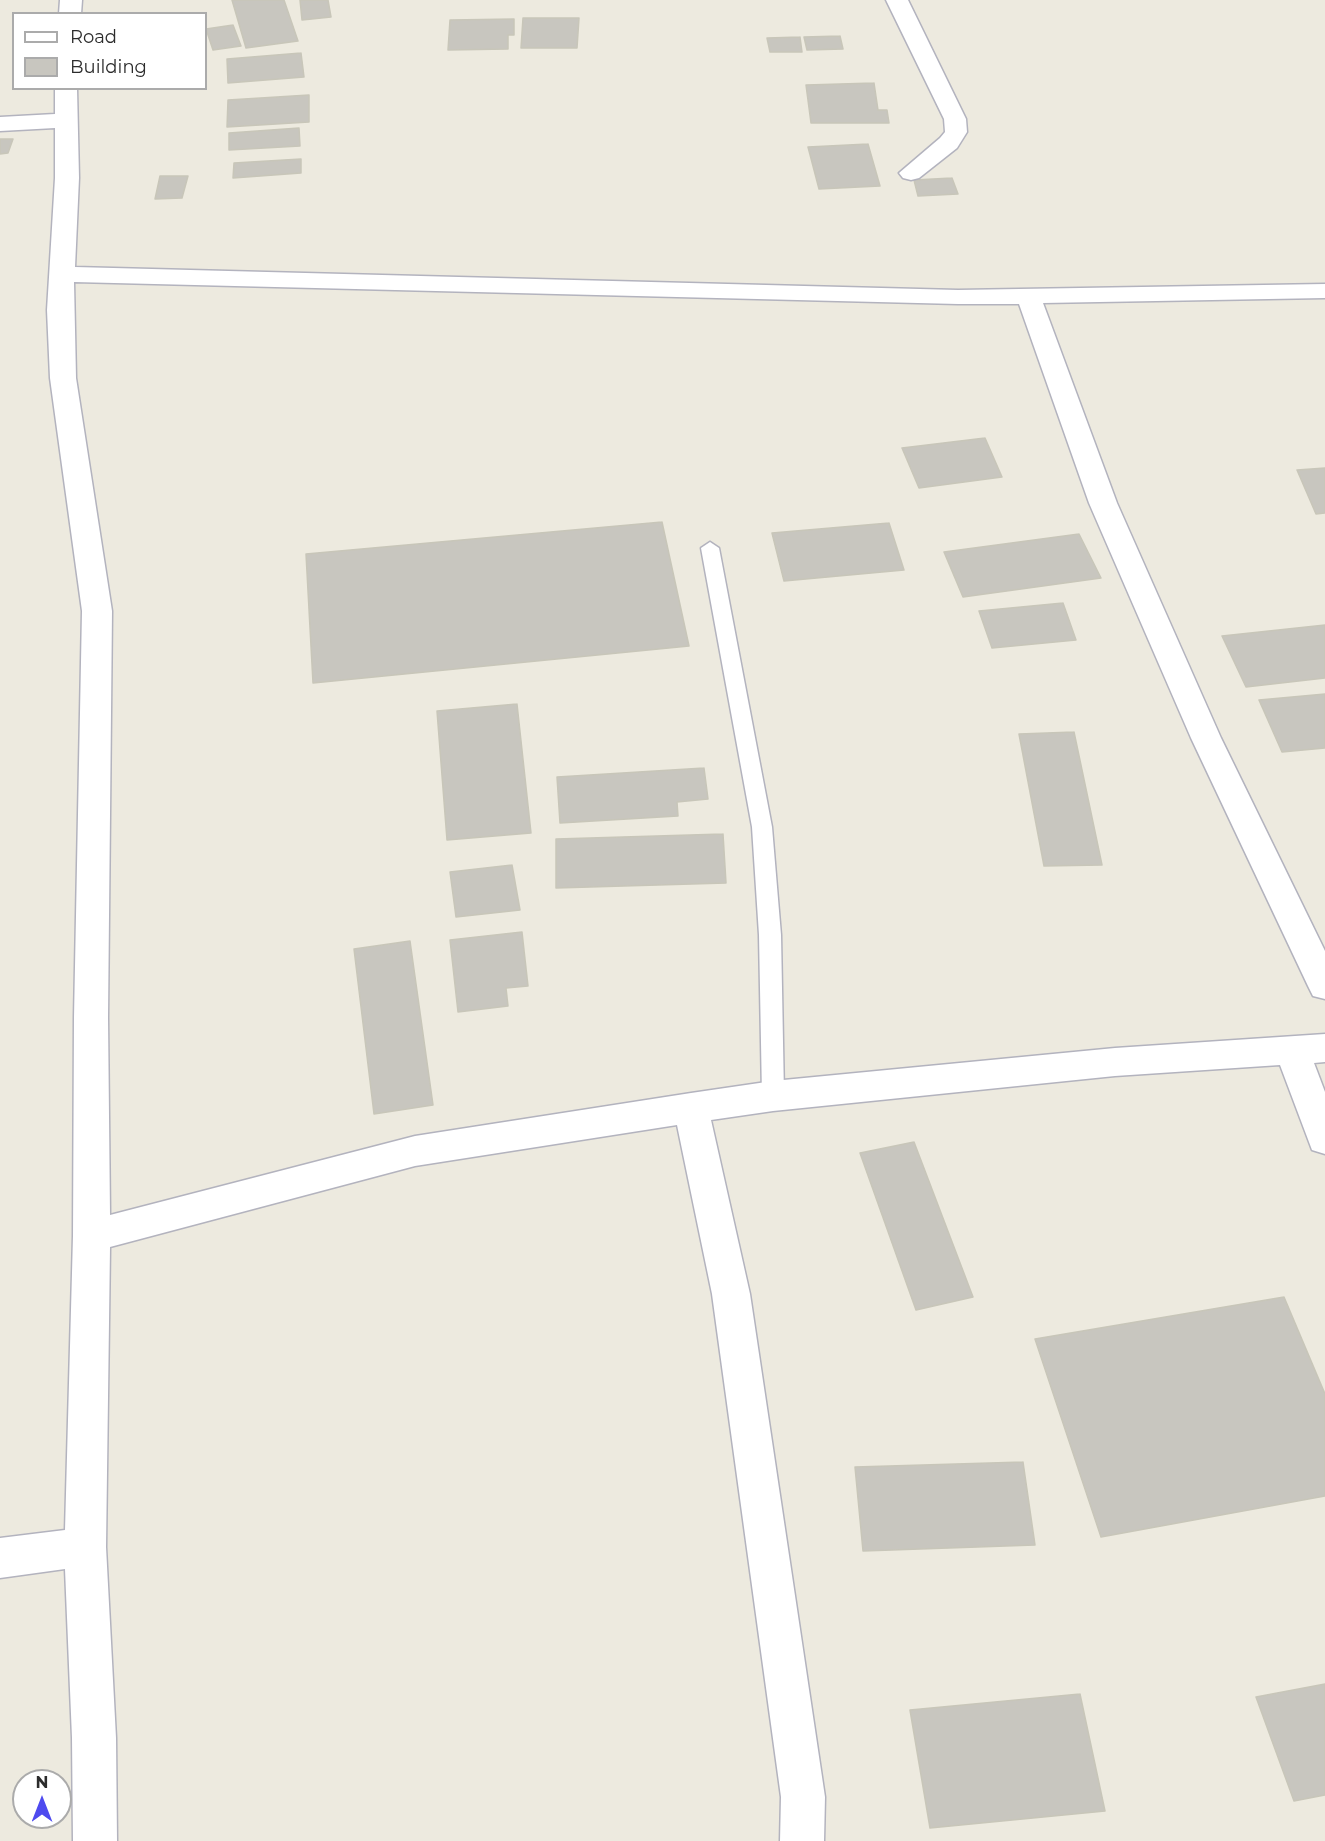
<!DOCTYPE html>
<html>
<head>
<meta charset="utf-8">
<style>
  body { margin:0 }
  #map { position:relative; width:1325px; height:1841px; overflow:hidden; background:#edeadf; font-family:Montserrat,sans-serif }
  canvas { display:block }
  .legend { position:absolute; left:12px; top:12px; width:195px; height:78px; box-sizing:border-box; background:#fff; border:2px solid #ababab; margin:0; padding:8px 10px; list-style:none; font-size:18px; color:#2c2c2c }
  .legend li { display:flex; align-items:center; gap:12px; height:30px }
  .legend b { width:30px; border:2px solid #ababab }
  .north { position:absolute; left:12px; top:1769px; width:60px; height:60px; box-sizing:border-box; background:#fff; border:2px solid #ababab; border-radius:50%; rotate:0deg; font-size:16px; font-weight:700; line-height:24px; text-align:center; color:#2c2c2c }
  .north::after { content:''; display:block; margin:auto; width:21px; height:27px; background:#4e4aef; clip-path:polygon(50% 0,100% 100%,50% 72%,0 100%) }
</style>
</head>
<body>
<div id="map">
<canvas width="1325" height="1841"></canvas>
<ul class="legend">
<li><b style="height:8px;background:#fff"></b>Road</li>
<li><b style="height:16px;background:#c8c6bf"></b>Building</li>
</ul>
<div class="north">N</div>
</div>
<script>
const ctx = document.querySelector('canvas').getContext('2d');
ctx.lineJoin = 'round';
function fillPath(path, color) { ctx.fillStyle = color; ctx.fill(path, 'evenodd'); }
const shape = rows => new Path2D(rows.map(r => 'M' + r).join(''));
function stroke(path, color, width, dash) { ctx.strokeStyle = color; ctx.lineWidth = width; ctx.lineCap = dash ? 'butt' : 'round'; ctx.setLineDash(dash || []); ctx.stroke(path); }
const building = shape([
  [232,0,284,0,298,41,246,48,232,0],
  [300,0,328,0,331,17,302,20,300,0],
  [523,18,579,18,577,48,521,48,523,18],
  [514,19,514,35,508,35,508,49,448,50,450,20,514,19],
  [233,25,241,46,213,50,206,29,233,25],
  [840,36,843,49,807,50,804,37,840,36],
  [800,37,802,52,770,52,767,38,800,37],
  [301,53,304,77,228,83,227,59,301,53],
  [874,83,878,110,887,110,889,123,811,123,806,85,874,83],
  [309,95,309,122,227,127,228,100,309,95],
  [299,128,300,146,229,150,229,133,299,128],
  [0,139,13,139,8,153,0,154,0,139],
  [868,144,880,186,819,189,808,147,868,144],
  [301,159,301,173,233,178,234,163,301,159],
  [160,176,188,176,182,198,155,199,160,176],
  [952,178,958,194,918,196,914,180,952,178],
  [985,438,1002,477,919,488,902,448,985,438],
  [1325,468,1325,513,1316,514,1297,470,1325,468],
  [662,522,689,646,313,683,306,554,662,522],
  [889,523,904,570,784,581,772,533,889,523],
  [1079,534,1101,578,963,597,944,552,1079,534],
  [1063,603,1076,640,992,648,979,611,1063,603],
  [1325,625,1325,678,1246,687,1222,636,1325,625],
  [1325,694,1325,748,1282,752,1259,700,1325,694],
  [517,704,531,833,447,840,437,711,517,704],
  [1074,732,1102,865,1044,866,1019,734,1074,732],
  [704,768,708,799,677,802,678,816,560,823,557,777,704,768],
  [723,834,726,883,556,888,556,839,723,834],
  [512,865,520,910,456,917,450,872,512,865],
  [522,932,528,986,506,988,508,1006,458,1012,450,940,522,932],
  [410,941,433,1105,374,1114,354,949,410,941],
  [914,1142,973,1297,916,1310,860,1153,914,1142],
  [1284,1297,1325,1394,1325,1496,1101,1537,1035,1339,1284,1297],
  [1023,1462,1035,1545,863,1551,855,1467,1023,1462],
  [1325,1684,1325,1795,1294,1801,1256,1697,1325,1684],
  [1080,1694,1105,1811,930,1828,910,1710,1080,1694]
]);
fillPath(building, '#c8c6bf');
stroke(building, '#c8c6b9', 1.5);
const service = shape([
  [710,542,719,548,772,827,781,935,784,1096,781,1103,773,1105,765,1103,762,1096,759,935,752,827,701,548,710,542]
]);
const minor = shape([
  [60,0,82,0,81,14,59,14,60,0],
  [886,0,908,0,966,119,967,132,957,148,919,178,911,180,903,178,899,173,940,138,945,132,944,119,886,0],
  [55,88,77,88,79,178,75,267,958,290,1325,284,1325,298,1043,303,1117,503,1221,738,1325,951,1325,999,1313,996,1308,986,1191,738,1089,503,1019,304,958,304,74,282,76,378,112,611,108,1017,110,1215,415,1136,691,1093,773,1081,1115,1048,1325,1034,1325,1062,1314,1063,1325,1092,1325,1154,1312,1150,1280,1065,1115,1076,773,1111,711,1120,750,1294,825,1797,824,1841,780,1841,781,1797,712,1294,677,1125,415,1166,110,1247,106,1547,116,1738,117,1841,73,1841,72,1738,65,1569,0,1578,0,1538,65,1530,73,1236,74,1017,82,611,50,378,47,310,55,178,55,128,0,131,0,117,55,114,55,88]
]);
stroke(service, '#b3b3be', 3);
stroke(minor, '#b3b3be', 3);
fillPath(service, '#fff');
fillPath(minor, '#fff');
</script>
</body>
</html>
